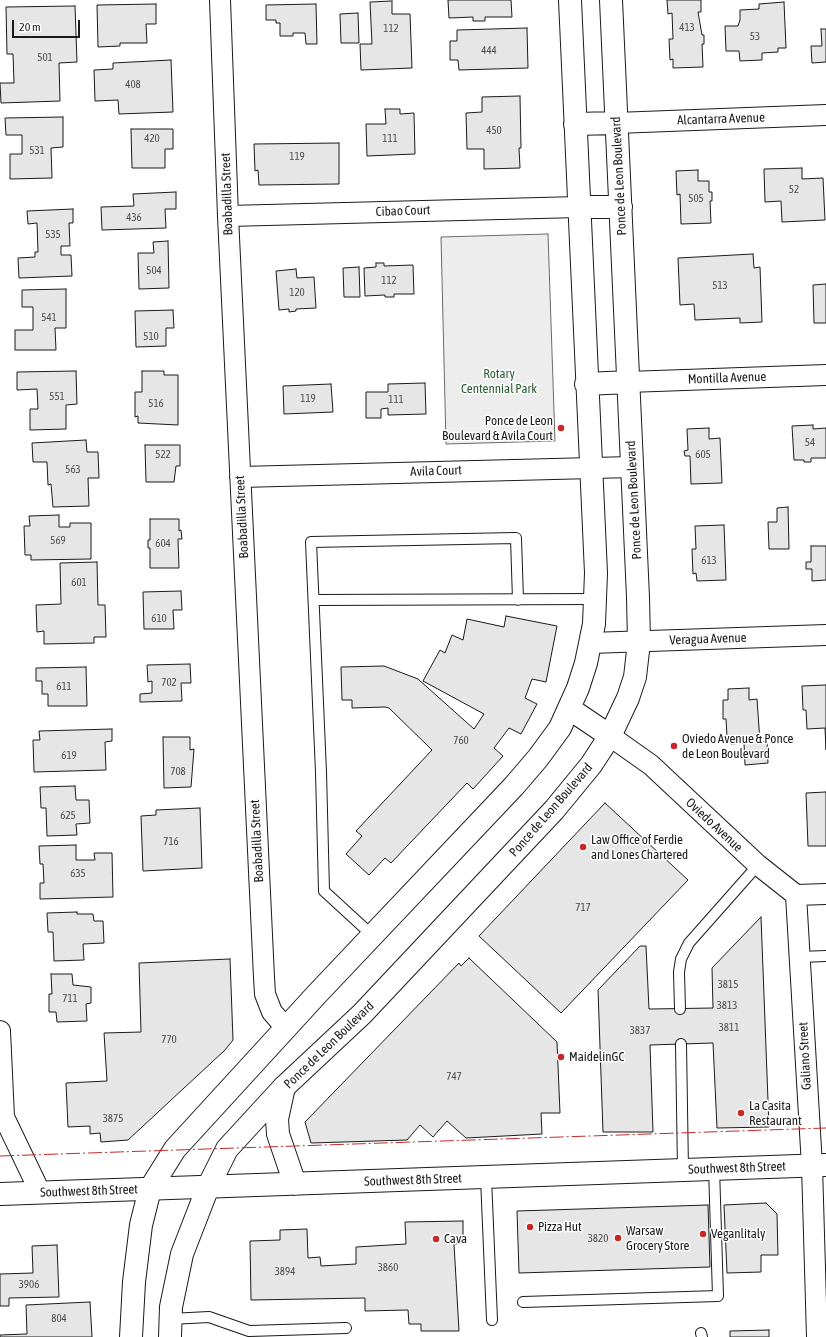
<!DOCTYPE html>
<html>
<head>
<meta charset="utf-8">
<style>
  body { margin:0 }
  #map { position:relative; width:826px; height:1337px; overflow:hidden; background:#fff; font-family:"Asap Condensed",sans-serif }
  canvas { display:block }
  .scale { position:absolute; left:12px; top:20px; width:68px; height:18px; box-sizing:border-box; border:2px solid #1a1a1a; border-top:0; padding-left:5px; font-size:12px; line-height:14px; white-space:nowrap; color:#1a1a1a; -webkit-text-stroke:3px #fff; paint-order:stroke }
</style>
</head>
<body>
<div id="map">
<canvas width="826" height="1337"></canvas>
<div class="scale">20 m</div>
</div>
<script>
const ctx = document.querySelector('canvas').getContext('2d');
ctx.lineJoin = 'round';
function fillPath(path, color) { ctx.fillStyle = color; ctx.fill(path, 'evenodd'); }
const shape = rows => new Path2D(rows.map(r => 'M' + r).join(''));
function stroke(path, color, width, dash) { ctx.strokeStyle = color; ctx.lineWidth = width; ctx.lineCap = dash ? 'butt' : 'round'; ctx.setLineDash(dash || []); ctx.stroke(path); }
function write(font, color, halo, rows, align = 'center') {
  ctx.font = font + ' "Asap Condensed",sans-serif'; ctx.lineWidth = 3; ctx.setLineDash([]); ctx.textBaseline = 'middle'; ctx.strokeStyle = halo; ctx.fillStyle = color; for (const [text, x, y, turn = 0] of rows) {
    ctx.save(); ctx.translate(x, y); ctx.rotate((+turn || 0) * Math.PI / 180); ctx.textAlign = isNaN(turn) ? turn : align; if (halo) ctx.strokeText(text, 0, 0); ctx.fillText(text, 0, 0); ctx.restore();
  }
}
const green = shape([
  [548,234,555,441,446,444,441,237,548,234]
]);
fillPath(green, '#ededed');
stroke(green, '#6a6a6a', 1);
const building = shape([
  [448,0,511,0,512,17,485,17,485,21,473,21,473,17,449,18,448,0],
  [667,0,701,0,701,12,698,12,702,35,704,35,704,44,702,44,703,67,673,68,673,59,670,60,669,39,673,39,672,13,668,14,667,0],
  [392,1,392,14,410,14,412,68,361,70,360,44,372,44,370,2,392,1],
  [784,2,786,48,778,48,778,52,762,53,762,60,740,61,739,51,726,51,725,26,738,26,740,20,740,10,759,9,759,4,784,2],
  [156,4,156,24,146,24,147,43,120,43,120,46,98,47,97,5,156,4],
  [316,4,317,44,306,44,305,33,293,33,293,36,280,36,280,23,276,23,276,20,266,20,266,5,316,4],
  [75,6,77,62,59,63,60,101,1,103,0,83,14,83,13,54,7,54,6,7,75,6],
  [358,13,359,43,341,43,340,14,358,13],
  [527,28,528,68,459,70,458,60,450,60,450,41,457,41,457,30,527,28],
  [821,29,826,29,826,62,812,63,811,46,822,46,821,29],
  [171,60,173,112,119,114,118,100,95,101,94,70,113,69,113,63,171,60],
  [520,96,521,148,519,148,520,168,484,169,484,149,467,149,466,113,482,112,482,97,520,96],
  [385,109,400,109,400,114,414,113,415,154,367,156,366,124,386,124,385,109],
  [63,117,63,147,51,148,52,178,10,179,10,154,22,154,22,135,6,135,5,118,63,117],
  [131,129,173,129,173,149,165,149,165,168,132,168,131,129],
  [339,143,339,184,259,185,258,170,255,171,254,144,339,143],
  [802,168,802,179,823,178,825,220,782,222,781,201,765,202,764,169,802,168],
  [698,170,698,181,709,181,709,192,712,192,712,201,710,201,711,223,681,224,680,194,677,195,676,171,698,170],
  [176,192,176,209,165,209,166,228,102,230,101,207,134,206,133,194,176,192],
  [73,209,73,223,69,223,70,246,61,246,61,255,71,255,72,276,19,278,18,258,35,257,35,252,38,252,37,223,28,224,27,211,73,209],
  [168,241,169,288,139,289,138,253,154,253,153,242,168,241],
  [753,254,754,268,760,267,762,322,740,323,740,318,695,320,694,304,680,305,678,258,753,254],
  [376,263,384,263,384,266,413,265,414,294,394,294,394,297,385,297,385,295,365,296,364,268,376,267,376,263],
  [359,267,360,297,344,297,343,268,359,267],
  [296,269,297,278,314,277,316,308,296,309,296,311,289,312,289,309,279,310,276,271,296,269],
  [826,284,826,323,814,323,813,285,826,284],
  [66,289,66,328,55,328,56,350,15,350,15,330,33,330,33,307,22,307,22,290,66,289],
  [173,310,174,328,166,328,166,346,136,347,135,311,173,310],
  [76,371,77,404,66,405,66,429,30,430,30,409,38,409,37,389,17,390,17,372,76,371],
  [142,371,164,371,164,375,178,375,178,425,138,423,138,416,135,417,135,392,142,392,142,371],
  [425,383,426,414,388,415,388,408,381,409,381,418,366,418,366,392,388,392,388,384,425,383],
  [331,384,333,412,284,414,283,386,331,384],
  [813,425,813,429,826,428,826,458,811,458,811,462,804,462,804,460,794,460,792,426,813,425],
  [709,428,709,439,720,438,722,483,691,484,690,456,685,456,684,451,688,450,687,429,709,428],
  [86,440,87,452,98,452,99,478,88,478,89,506,53,507,51,484,48,485,47,462,33,462,32,443,86,440],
  [145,445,180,445,180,466,176,466,174,482,146,482,145,445],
  [788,507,789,549,769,549,768,522,777,522,777,508,788,507],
  [59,515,59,527,70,527,70,523,91,523,91,559,31,560,31,555,25,555,24,526,30,526,29,516,59,515],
  [150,519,179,519,179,531,181,530,182,539,178,539,179,568,150,568,150,548,148,548,148,540,150,540,150,519],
  [724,525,726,580,697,581,696,573,693,574,692,549,696,549,695,526,724,525],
  [811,546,826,546,826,580,812,581,812,569,806,569,806,562,811,562,811,546],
  [97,562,98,605,105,605,106,637,94,637,94,643,44,644,44,631,37,632,36,605,61,604,60,563,97,562],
  [181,591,182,610,173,610,174,629,144,629,143,592,181,591],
  [506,616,557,626,546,682,532,679,525,698,537,704,521,734,509,728,494,748,503,756,473,789,467,783,391,863,385,858,369,875,346,854,362,836,356,831,432,750,389,708,385,707,352,708,352,700,342,700,341,667,384,666,418,679,474,729,484,714,423,681,440,650,445,653,452,635,463,640,467,619,504,627,506,616],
  [190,664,191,683,181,683,182,701,140,702,140,694,152,693,152,681,148,682,147,665,190,664],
  [86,667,87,706,48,706,48,694,42,694,42,681,36,681,36,668,86,667],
  [826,685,826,750,825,728,807,729,806,710,803,710,802,686,826,685],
  [749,688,749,700,757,699,760,742,767,741,768,763,745,765,744,743,731,744,730,737,727,737,726,719,723,719,723,700,728,700,728,689,749,688],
  [112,729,112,741,105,742,106,770,34,772,33,740,40,740,39,731,112,729],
  [163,737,190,737,190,750,194,749,191,787,164,788,163,737],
  [75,786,76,800,89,800,90,823,76,824,77,835,47,836,46,808,41,808,40,787,75,786],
  [826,792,826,846,808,846,806,793,826,792],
  [605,803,688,880,561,1013,479,936,605,803],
  [200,808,202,868,143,871,141,816,156,815,156,810,200,808],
  [76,845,76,860,95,860,94,853,112,853,113,897,40,899,40,883,44,883,43,864,40,864,39,846,76,845],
  [77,912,77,914,93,914,94,921,103,921,104,943,83,944,84,960,54,961,53,932,48,932,47,913,77,912],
  [761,917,769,1127,717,1128,713,1043,650,1045,653,1132,603,1132,598,990,640,946,646,946,649,1009,713,1008,712,968,761,917],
  [469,958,557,1042,560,1113,541,1113,542,1134,466,1138,447,1121,433,1137,420,1125,407,1140,311,1143,305,1122,459,963,461,966,469,958],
  [230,959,233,1040,225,1050,128,1140,101,1142,100,1133,90,1134,90,1126,68,1127,66,1083,107,1081,104,1033,141,1032,139,963,230,959],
  [51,974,72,974,73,985,91,987,91,1003,86,1004,87,1021,57,1022,56,1012,49,1012,49,994,52,994,51,974],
  [766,1203,777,1214,778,1255,761,1255,761,1272,727,1273,724,1205,766,1203],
  [708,1205,710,1267,519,1273,517,1211,708,1205],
  [463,1221,463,1243,454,1244,459,1331,421,1331,421,1324,409,1324,408,1310,365,1311,365,1298,251,1300,250,1241,280,1240,280,1230,307,1229,308,1258,320,1257,321,1266,356,1264,356,1247,406,1244,405,1222,463,1221],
  [57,1245,59,1297,9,1298,9,1306,0,1306,0,1274,33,1273,32,1246,57,1245],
  [90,1302,92,1337,0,1337,0,1335,27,1334,26,1305,90,1302],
  [769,1330,769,1337,730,1337,730,1331,769,1330]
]);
fillPath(building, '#e6e6e6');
stroke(building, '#1a1a1a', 1);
const service = shape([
  [314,600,595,599],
  [373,936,324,891,321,772,311,542,516,538,518,600],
  [800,957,826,956],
  [680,1009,679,972,681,959,689,943,758,865],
  [681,1044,683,1170],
  [486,1178,492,1320],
  [523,1302,718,1296,714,1168],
  [170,1319,209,1317,249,1331,346,1328],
  [701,1333,702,1337]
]);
const minor = shape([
  [220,0,228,216,264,977,265,994,272,1012,286,1028],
  [616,123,826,115],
  [228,216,579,207],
  [628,382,826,375],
  [240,477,632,467],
  [590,643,826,635],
  [610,736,651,765,758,865,796,895,826,894],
  [796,895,812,1166,817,1337],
  [0,1031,4,1117,40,1192]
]);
const tertiary = shape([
  [575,124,616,123],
  [579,207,621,207],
  [586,384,628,382],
  [570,709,610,736],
  [131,1337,134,1282,141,1225,150,1189,175,1149,317,994,514,786,538,758,560,728,578,688,586,663,594,624,596,573,570,0],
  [170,1337,171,1307,182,1254,208,1187,227,1149,284,1087,362,1014,554,810,591,765,610,736,628,698,635,677,639,642,638,597,611,0]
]);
const primary = shape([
  [284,1087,277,1119,278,1134,295,1184],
  [0,1194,826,1165]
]);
stroke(service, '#1a1a1a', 12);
stroke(minor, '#1a1a1a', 22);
stroke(tertiary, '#1a1a1a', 24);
stroke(primary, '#1a1a1a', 24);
stroke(service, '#fff', 10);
stroke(minor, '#fff', 20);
stroke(tertiary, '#fff', 22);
stroke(primary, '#fff', 22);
stroke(shape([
  [0,1156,826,1128]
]), '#c62828', 1, [14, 3, 2, 3]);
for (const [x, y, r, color] of [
  [561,428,4,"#c62828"],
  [674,746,4,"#c62828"],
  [583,847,4,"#c62828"],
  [561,1057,4,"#c62828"],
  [741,1113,4,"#c62828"],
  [530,1227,4,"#c62828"],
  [703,1234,4,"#c62828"],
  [618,1238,4,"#c62828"],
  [436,1239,4,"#c62828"]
]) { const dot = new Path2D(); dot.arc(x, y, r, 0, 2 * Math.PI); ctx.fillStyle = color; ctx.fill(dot); stroke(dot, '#fff', 1.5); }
write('11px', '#4d4d4d', null, [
  ["413",687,28],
  ["112",391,29],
  ["53",755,37],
  ["444",489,51],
  ["501",45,58],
  ["408",133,85],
  ["450",494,131],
  ["420",152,139],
  ["111",390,139],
  ["531",37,151],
  ["119",297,157],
  ["52",794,190],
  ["505",696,199],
  ["436",134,218],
  ["535",53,235],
  ["504",154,271],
  ["112",389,281],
  ["513",720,286],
  ["120",297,293],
  ["541",49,318],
  ["510",151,337],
  ["551",57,397],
  ["119",308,399],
  ["111",396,400],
  ["516",156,404],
  ["54",810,443],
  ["522",163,455],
  ["605",703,455],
  ["563",73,470],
  ["569",58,541],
  ["604",163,544],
  ["613",709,561],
  ["601",79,583],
  ["610",159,619],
  ["702",169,683],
  ["611",64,687],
  ["760",461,741],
  ["619",69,756],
  ["708",178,772],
  ["625",68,816],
  ["716",171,842],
  ["635",78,874],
  ["717",583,908],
  ["3815",728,985],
  ["711",70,999],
  ["3813",727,1006],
  ["3811",729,1028],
  ["3837",640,1031],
  ["770",169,1040],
  ["747",454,1077],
  ["3875",113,1119],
  ["3820",598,1239],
  ["3860",388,1268],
  ["3894",285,1272],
  ["3906",29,1285],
  ["804",59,1319]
]);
write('13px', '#1a1a1a', '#fff', [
  ["Alcantarra Avenue",721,119,-2],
  ["Ponce de Leon Boulevard",619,176,-93],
  ["Boabadilla Street",227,194,-92],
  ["Cibao Court",403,211,-2],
  ["Montilla Avenue",727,378,-2],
  ["Avila Court",436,471,-2],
  ["Ponce de Leon Boulevard",634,500,-93],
  ["Boabadilla Street",242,517,-93],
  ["Veragua Avenue",708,639,-2],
  ["Ponce de Leon Boulevard",551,810,-49],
  ["Oviedo Avenue",714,825,43],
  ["Boabadilla Street",257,841,-93],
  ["Ponce de Leon Boulevard",329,1045,-44],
  ["Galiano Street",805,1056,-93],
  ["Southwest 8th Street",737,1168,-2],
  ["Southwest 8th Street",413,1180,-2],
  ["Southwest 8th Street",89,1191,-2]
]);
write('13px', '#2b5a34', '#fff', [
  ["Rotary",499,374],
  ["Centennial Park",499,389]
]);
write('13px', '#1a1a1a', '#fff', [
  ["Ponce de Leon",553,421,"right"],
  ["Boulevard & Avila Court",553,436,"right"],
  ["Oviedo Avenue & Ponce",682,739],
  ["de Leon Boulevard",682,754],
  ["Law Office of Ferdie",591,840],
  ["and Lones Chartered",591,855],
  ["MaidelinGC",569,1057],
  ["La Casita",749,1106],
  ["Restaurant",749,1121],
  ["Pizza Hut",538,1227],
  ["Warsaw",626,1231],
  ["Grocery Store",626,1246],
  ["Veganlitaly",711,1234],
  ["Cava",444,1239]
], 'left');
</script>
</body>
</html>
